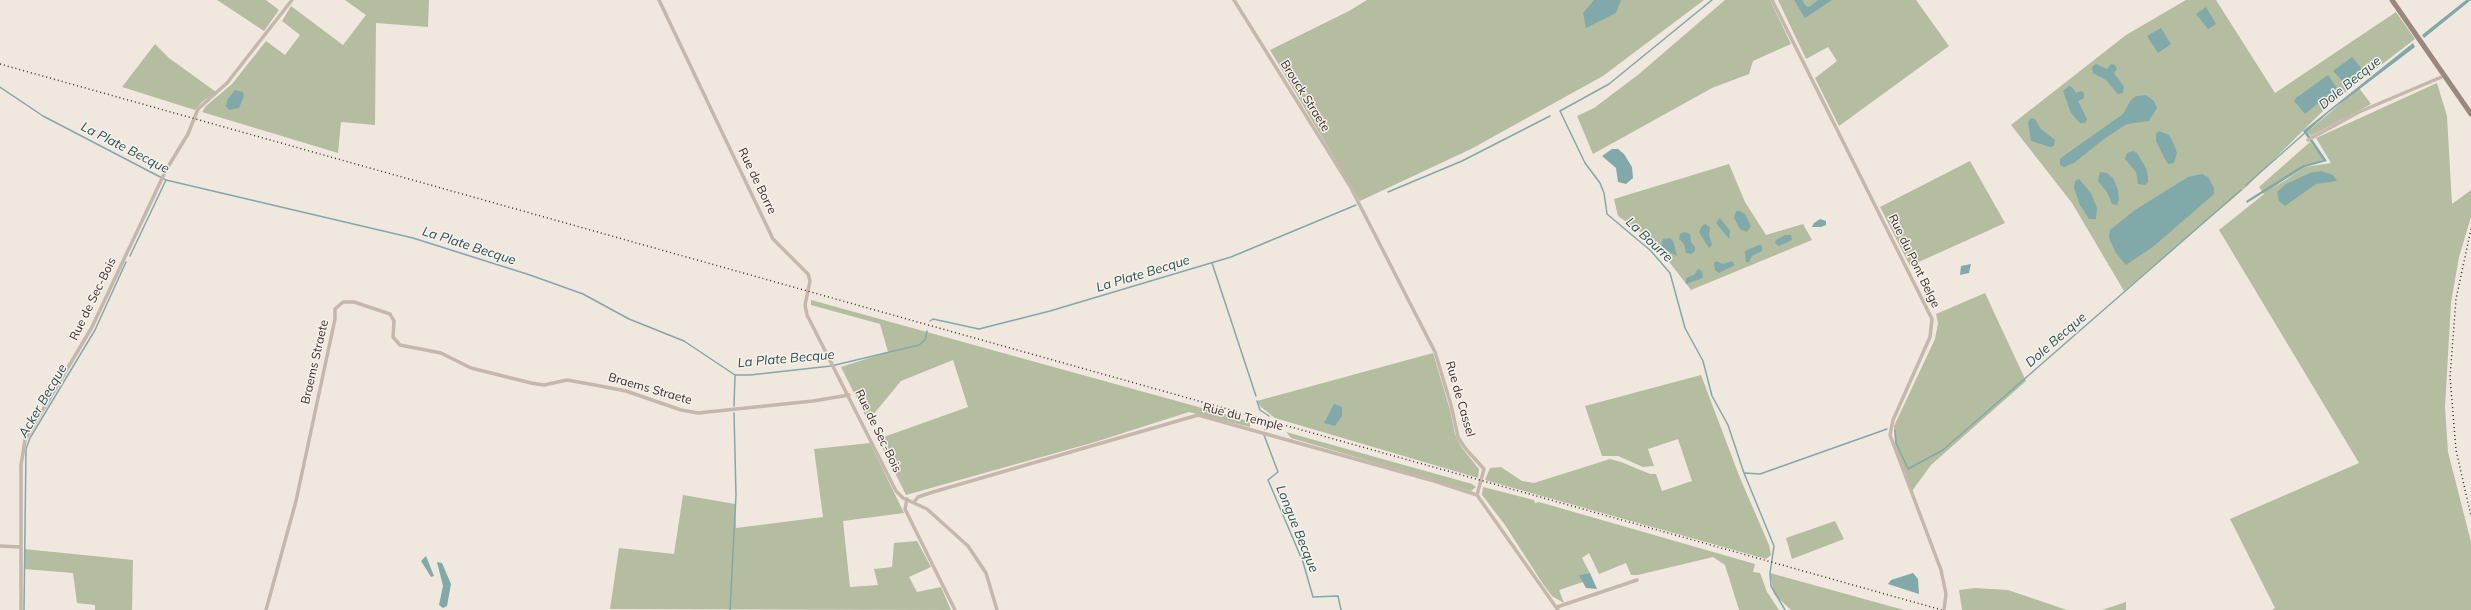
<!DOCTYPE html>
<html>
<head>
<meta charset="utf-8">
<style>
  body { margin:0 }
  canvas { display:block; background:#f0e7df }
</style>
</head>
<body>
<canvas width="2471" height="610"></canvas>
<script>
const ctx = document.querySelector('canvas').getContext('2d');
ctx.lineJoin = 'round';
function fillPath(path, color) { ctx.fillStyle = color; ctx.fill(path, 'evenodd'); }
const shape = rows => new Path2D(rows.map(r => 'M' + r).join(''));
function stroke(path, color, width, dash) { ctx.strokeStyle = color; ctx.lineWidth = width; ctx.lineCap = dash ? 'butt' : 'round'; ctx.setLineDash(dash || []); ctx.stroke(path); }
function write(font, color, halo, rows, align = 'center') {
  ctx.font = font + ' Mulish,sans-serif'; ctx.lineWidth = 3; ctx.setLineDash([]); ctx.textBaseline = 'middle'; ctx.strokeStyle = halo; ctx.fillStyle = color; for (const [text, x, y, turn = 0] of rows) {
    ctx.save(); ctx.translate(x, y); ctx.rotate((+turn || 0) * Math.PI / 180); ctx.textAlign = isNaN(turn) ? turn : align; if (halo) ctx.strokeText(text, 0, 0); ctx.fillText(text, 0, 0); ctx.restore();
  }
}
fillPath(shape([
  [217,0,266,0,279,10,264,31],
  [345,0,429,0,428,27,376,23,375,125,341,122,338,153,202,112,206,106,232,84,266,41,285,55,300,35,282,21,291,6,343,45,366,15],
  [1367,0,1704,0,1603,76,1471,149,1360,201,1270,50,1349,11],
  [1725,0,1770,0,1791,44,1753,61,1749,74,1712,88,1593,154,1577,116,1594,108,1639,74],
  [1778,0,1916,0,1949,46,1839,126,1815,78,1837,61,1828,47,1806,59],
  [2186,0,2216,0,2275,93,2396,12,2415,39,2329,105,2245,188,2124,291,2072,203,2011,125,2126,35],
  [155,44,169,58,216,92,202,102,195,110,122,87],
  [2437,83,2447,116,2452,204,2471,190,2471,217,2459,257,2451,303,2445,407,2448,452,2471,542,2471,610,2272,610,2275,608,2230,519,2359,463,2219,230,2264,194,2259,187,2310,142,2324,160,2303,165,2272,189,2305,167,2331,163,2316,138],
  [2359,88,2371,104,2311,136,2307,132],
  [1970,161,2005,223,1910,266,1880,207],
  [1729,164,1745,202,1766,235,1803,224,1812,240,1691,290,1652,240,1618,216,1614,199],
  [1985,293,2026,381,1931,465,1912,491,1895,445,1894,426,1935,339,1938,323,1936,314],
  [811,300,1231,416,1250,422,1250,427,1189,412,1095,442,906,495,878,439,968,407,953,360,901,381,868,421,841,367,888,352,880,324,811,305],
  [1433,353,1450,410,1455,434,1462,448,1479,469,1478,478,1275,418,1261,407,1257,401],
  [1701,375,1740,478,1769,545,1771,555,1766,559,1485,480,1490,468,1501,467,1522,481,1534,483,1610,459,1621,462,1650,474,1656,474,1662,491,1692,481,1678,439,1648,449,1654,466,1643,467,1618,456,1602,456,1585,406],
  [1286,432,1472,484,1476,487,1471,491,1291,438],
  [870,443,904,513,843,521,850,587,878,585,874,569,892,567,894,543,917,541,931,567,909,577,917,592,941,587,951,610,610,609,619,548,674,554,683,495,735,504,736,528,823,517,814,449],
  [1483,487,1534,500,1535,503,1539,502,1755,564,1753,572,1760,573,1767,592,1779,610,1739,610,1725,565,1713,557,1638,575,1631,575,1626,563,1599,574,1589,553,1582,558,1590,573,1580,575,1583,582,1559,590,1564,603,1552,596,1543,584,1505,525,1482,495],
  [1835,521,1844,539,1792,559,1786,538],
  [24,549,133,560,132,610,95,610,95,605,77,603,73,573,24,569],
  [1770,573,1904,610,1791,610,1774,594],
  [1975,588,2008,590,2067,610,1962,610,1959,590],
  [2126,602,2126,610,2102,610]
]), '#b4bda0');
fillPath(shape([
  [1594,0,1621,0,1616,13,1586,28,1583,13],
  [1794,0,1802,0,1806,6,1809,7,1818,0,1832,0,1805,18],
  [2466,0,2471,0,2424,38,2422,35],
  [2206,7,2216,24,2208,29,2196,14],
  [2161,28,2171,44,2158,53,2147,36],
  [2413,43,2415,47,2328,113,2307,132,2327,161,2305,167,2247,203,2246,201,2303,165,2323,160,2303,131],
  [2352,57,2362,69,2344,83,2333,71],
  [2096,64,2107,69,2111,64,2115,65,2117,69,2114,73,2124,87,2123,93,2118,94,2106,80,2093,73,2092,67],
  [2328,75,2337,88,2305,114,2294,101,2296,98],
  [2069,86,2072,87,2076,93,2081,91,2084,93,2084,98,2078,101,2087,119,2085,123,2080,123,2071,113,2063,91],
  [235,90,243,92,244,96,239,108,229,110,226,106,227,100],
  [2146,95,2154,101,2157,108,2149,121,2127,124,2104,139,2074,163,2064,167,2060,165,2060,159,2065,155,2123,114,2131,100,2136,96],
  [2031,118,2035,119,2041,129,2055,140,2054,146,2050,147,2031,141,2028,122],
  [2159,131,2169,135,2174,144,2177,153,2174,163,2168,164,2164,157,2156,141,2156,134],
  [1612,149,1618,149,1624,154,1632,167,1633,178,1626,184,1618,182,1616,168,1602,156],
  [2133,151,2137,153,2146,168,2148,176,2148,182,2145,185,2138,184,2136,172,2125,159,2127,153],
  [2321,171,2333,175,2337,181,2316,184,2285,206,2279,201,2277,192,2286,184,2310,173],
  [2100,172,2107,173,2113,178,2118,190,2119,200,2117,205,2112,204,2107,192,2098,181],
  [2202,174,2208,177,2214,188,2214,194,2154,246,2126,265,2116,253,2109,238,2110,230,2135,210,2188,177],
  [2079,179,2091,193,2097,208,2096,219,2089,219,2080,205,2074,188,2075,181],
  [1736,211,1740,211,1745,214,1751,226,1747,232,1740,229,1734,218],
  [1720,218,1730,231,1729,239,1716,223],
  [1820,219,1826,221,1826,225,1821,227,1812,227,1814,223],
  [1705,224,1710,227,1709,235,1712,245,1709,248,1699,232,1702,226],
  [1685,232,1690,234,1691,242,1695,247,1695,251,1691,254,1686,253,1684,244,1679,239,1680,234],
  [1785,235,1791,235,1792,240,1779,246,1775,243,1776,240],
  [1670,238,1673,241,1677,256,1661,247,1663,239],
  [1759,245,1762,246,1762,251,1752,256,1749,262,1746,262,1745,251],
  [1716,261,1723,264,1732,261,1735,265,1719,273,1715,270,1714,263],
  [1971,264,1969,273,1960,275,1961,266],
  [1698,269,1702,271,1703,278,1686,284,1686,278,1694,275],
  [1334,404,1342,407,1342,416,1335,426,1324,423],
  [426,556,434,576,431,577,421,561],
  [437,562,442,563,451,584,447,606,443,608,439,605,443,586],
  [1590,573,1597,589,1586,588,1579,575],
  [1913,573,1918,579,1919,594,1888,584,1891,580]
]), '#81a9a9');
stroke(shape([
  [1712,0,1609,84,1560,111,1585,163,1600,183,1604,193,1607,214,1651,251,1670,273,1685,328,1703,361,1712,396,1728,425,1744,473,1774,546,1770,573,1771,586,1785,610],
  [0,87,43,116,166,180,413,238,530,275,583,294,629,319,684,341,735,375,750,375,831,366,919,345,925,340,927,331],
  [2246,185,2306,132],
  [1388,192,1462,161,1550,116],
  [130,256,166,180],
  [1212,263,1256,396],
  [930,321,933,319,979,329,1050,311,1231,257,1356,205],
  [1257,401,1260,410,1269,416],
  [734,406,735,375],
  [1265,430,1266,427],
  [1895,430,1896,443,1908,469,1943,450,2241,190],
  [1264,435,1278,472,1268,480,1303,562,1313,597,1338,596,1341,610],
  [1745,473,1760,474,1887,429],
  [24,610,26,449,30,438,95,330,126,262],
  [730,610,736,495,734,413]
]), '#81a9a9', 1.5);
stroke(shape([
  [659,0,773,239,808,274,810,281,805,305,807,315,896,491,903,498,927,509,968,546,986,573,997,610],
  [1234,0,1350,186,1435,352,1451,405,1458,437,1465,448,1484,469,1477,495],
  [1772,0,1932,319,1930,337,1893,420,1890,435,1941,570,1946,594,1944,610],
  [2308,140,2359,112,2444,76],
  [1477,495,1558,610],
  [907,499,905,509,955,610],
  [914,502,918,497,933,492,1198,415,1434,481,1477,495],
  [0,546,21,547],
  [1557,607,1637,580],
  [21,610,21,465,25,440,92,327,166,170,188,134,198,109,227,83,292,0],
  [266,610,296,501,335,319,335,309,343,302,354,302,390,314,394,321,393,337,400,345,441,353,471,368,531,383,544,385,567,380,595,385,626,391,681,410,698,413,813,401,849,395]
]), '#c6b7ac', 3.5);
stroke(shape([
  [2392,0,2471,114]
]), '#9a877d', 5);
stroke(shape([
  [0,64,1942,610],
  [2471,229,2456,299,2450,377,2456,450,2471,516]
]), '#352d2a', 1.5, [1, 3]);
write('12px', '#352d2a', '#f8f1eb', [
  ["Brouck Straete",1305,96,58],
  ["Rue de Borre",757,181,64],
  ["Rue du Pont Belge",1914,261,64],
  ["Rue de Sec-Bois",93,299,-64],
  ["Braems Straete",315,362,-77],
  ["Braems Straete",650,389,16],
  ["Rue de Cassel",1460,399,74],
  ["Rue du Temple",1243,417,14],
  ["Rue de Sec-Bois",878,431,64]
]);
write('italic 13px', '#245152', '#f8f1eb', [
  ["Dole Becque",2350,83,-39],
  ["La Plate Becque",125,148,27],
  ["La Bourre",1649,240,43],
  ["La Plate Becque",469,246,18],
  ["La Plate Becque",1143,274,-17],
  ["Dole Becque",2056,340,-41],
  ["La Plate Becque",786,359,-5],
  ["Acker Becque",43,401,-60],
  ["Longue Becque",1297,529,68]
]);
</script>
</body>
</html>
